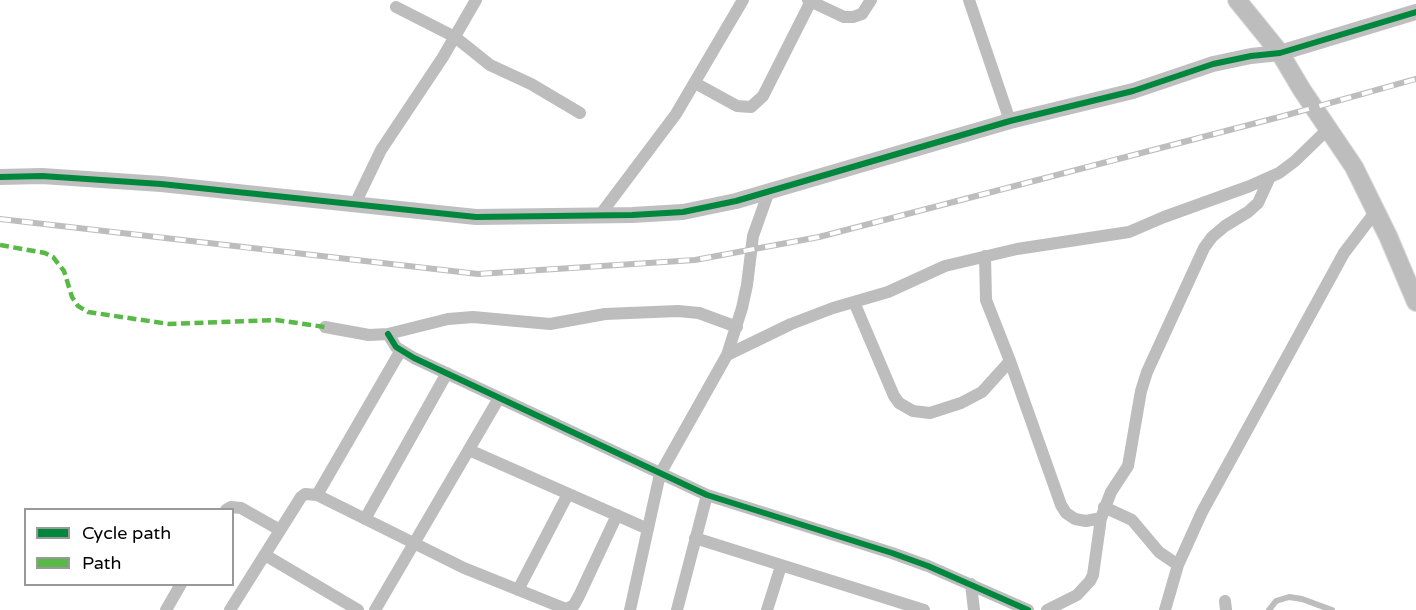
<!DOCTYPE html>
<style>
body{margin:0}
#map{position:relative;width:1416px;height:610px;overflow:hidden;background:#fff;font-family:"Varela Round",sans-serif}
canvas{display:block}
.legend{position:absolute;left:24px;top:508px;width:210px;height:78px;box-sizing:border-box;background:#fff;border:2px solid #999;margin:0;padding:8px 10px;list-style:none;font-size:18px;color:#000}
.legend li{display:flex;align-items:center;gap:12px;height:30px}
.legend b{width:30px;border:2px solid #999}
</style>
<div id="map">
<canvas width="1416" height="610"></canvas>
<ul class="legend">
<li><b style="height:8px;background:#00873e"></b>Cycle path</li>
<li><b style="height:8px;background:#58b947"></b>Path</li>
</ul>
</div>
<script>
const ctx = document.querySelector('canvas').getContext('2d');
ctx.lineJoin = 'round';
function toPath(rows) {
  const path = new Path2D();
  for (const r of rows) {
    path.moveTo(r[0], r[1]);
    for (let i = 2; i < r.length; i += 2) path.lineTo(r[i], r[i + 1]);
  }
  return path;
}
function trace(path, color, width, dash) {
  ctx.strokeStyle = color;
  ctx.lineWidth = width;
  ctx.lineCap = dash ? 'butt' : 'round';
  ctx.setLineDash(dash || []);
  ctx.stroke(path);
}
const primary = toPath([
 [1237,0,1280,53,1302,90,1354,167,1388,236,1416,302]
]);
trace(primary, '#dbdbdb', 20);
trace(toPath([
 [1269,610,1276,601,1289,597,1302,599,1332,610]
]), '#bdbdbd', 6);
trace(toPath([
 [808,0,844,17,853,17,862,14,871,0],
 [969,0,1010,121],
 [396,7,455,37,490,65,531,84,580,113],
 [695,83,737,106,751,107,763,96,811,1],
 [355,204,381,150,443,57,476,0],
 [600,215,676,114,743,0],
 [985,256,986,300,1010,361,1061,505,1066,513,1075,519,1086,521,1101,518],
 [854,302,894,396,899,403,913,411,930,413,961,403,982,392,1010,361],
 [325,327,369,335,388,334,448,319,473,317,550,324,605,314,678,311,699,313,737,327],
 [388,334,396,347,414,358,707,495,892,553,928,566,1028,610],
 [727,355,791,324,833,308,888,292,945,266,1017,249,1129,232,1164,217,1250,186,1279,173,1295,161,1328,129],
 [469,450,648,529],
 [317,495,401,350],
 [1104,507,1132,520,1159,552,1178,565],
 [226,510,231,507,241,508,280,530],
 [365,519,447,373],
 [695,538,924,610],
 [265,555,358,610],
 [971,584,974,610],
 [518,590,568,494],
 [1225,601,1226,610],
 [166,610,181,584],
 [230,610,301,497,305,494,317,495,464,568,566,609,574,605,579,596,617,515],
 [375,610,499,398],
 [630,610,660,474,727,355,742,308,747,285,753,236,769,191],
 [677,610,707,495],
 [767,610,781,566],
 [1047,610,1077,595,1090,581,1093,575,1101,518,1111,492,1128,466,1141,391,1147,372,1204,248,1212,237,1225,226,1248,212,1258,203,1270,177],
 [1165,610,1178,565,1202,512,1344,253,1376,211]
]), '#bdbdbd', 12);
trace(toPath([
 [0,177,42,176,161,184,476,217,632,215,683,212,736,201,1010,121,1133,91,1213,64,1251,56,1280,53,1416,12]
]), '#bfbfbf', 16);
trace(primary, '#bdbdbd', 18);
const rail = toPath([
 [0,219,478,274,695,260,819,237,1287,115,1416,79]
]);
trace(rail, '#bdbdbd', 6);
trace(rail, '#fff', 4, [11]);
trace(toPath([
 [0,245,45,253,53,257,64,271,72,297,78,306,88,312,169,324,276,320,325,327]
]), '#58b947', 4.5, [9, 4.5]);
trace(toPath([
 [0,177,42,176,161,184,476,217,632,215,683,212,736,201,1010,121,1133,91,1213,64,1251,56,1280,53,1416,12],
 [388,334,396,347,414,358,707,495,892,553,928,566,1028,610]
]), '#00873e', 6);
</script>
